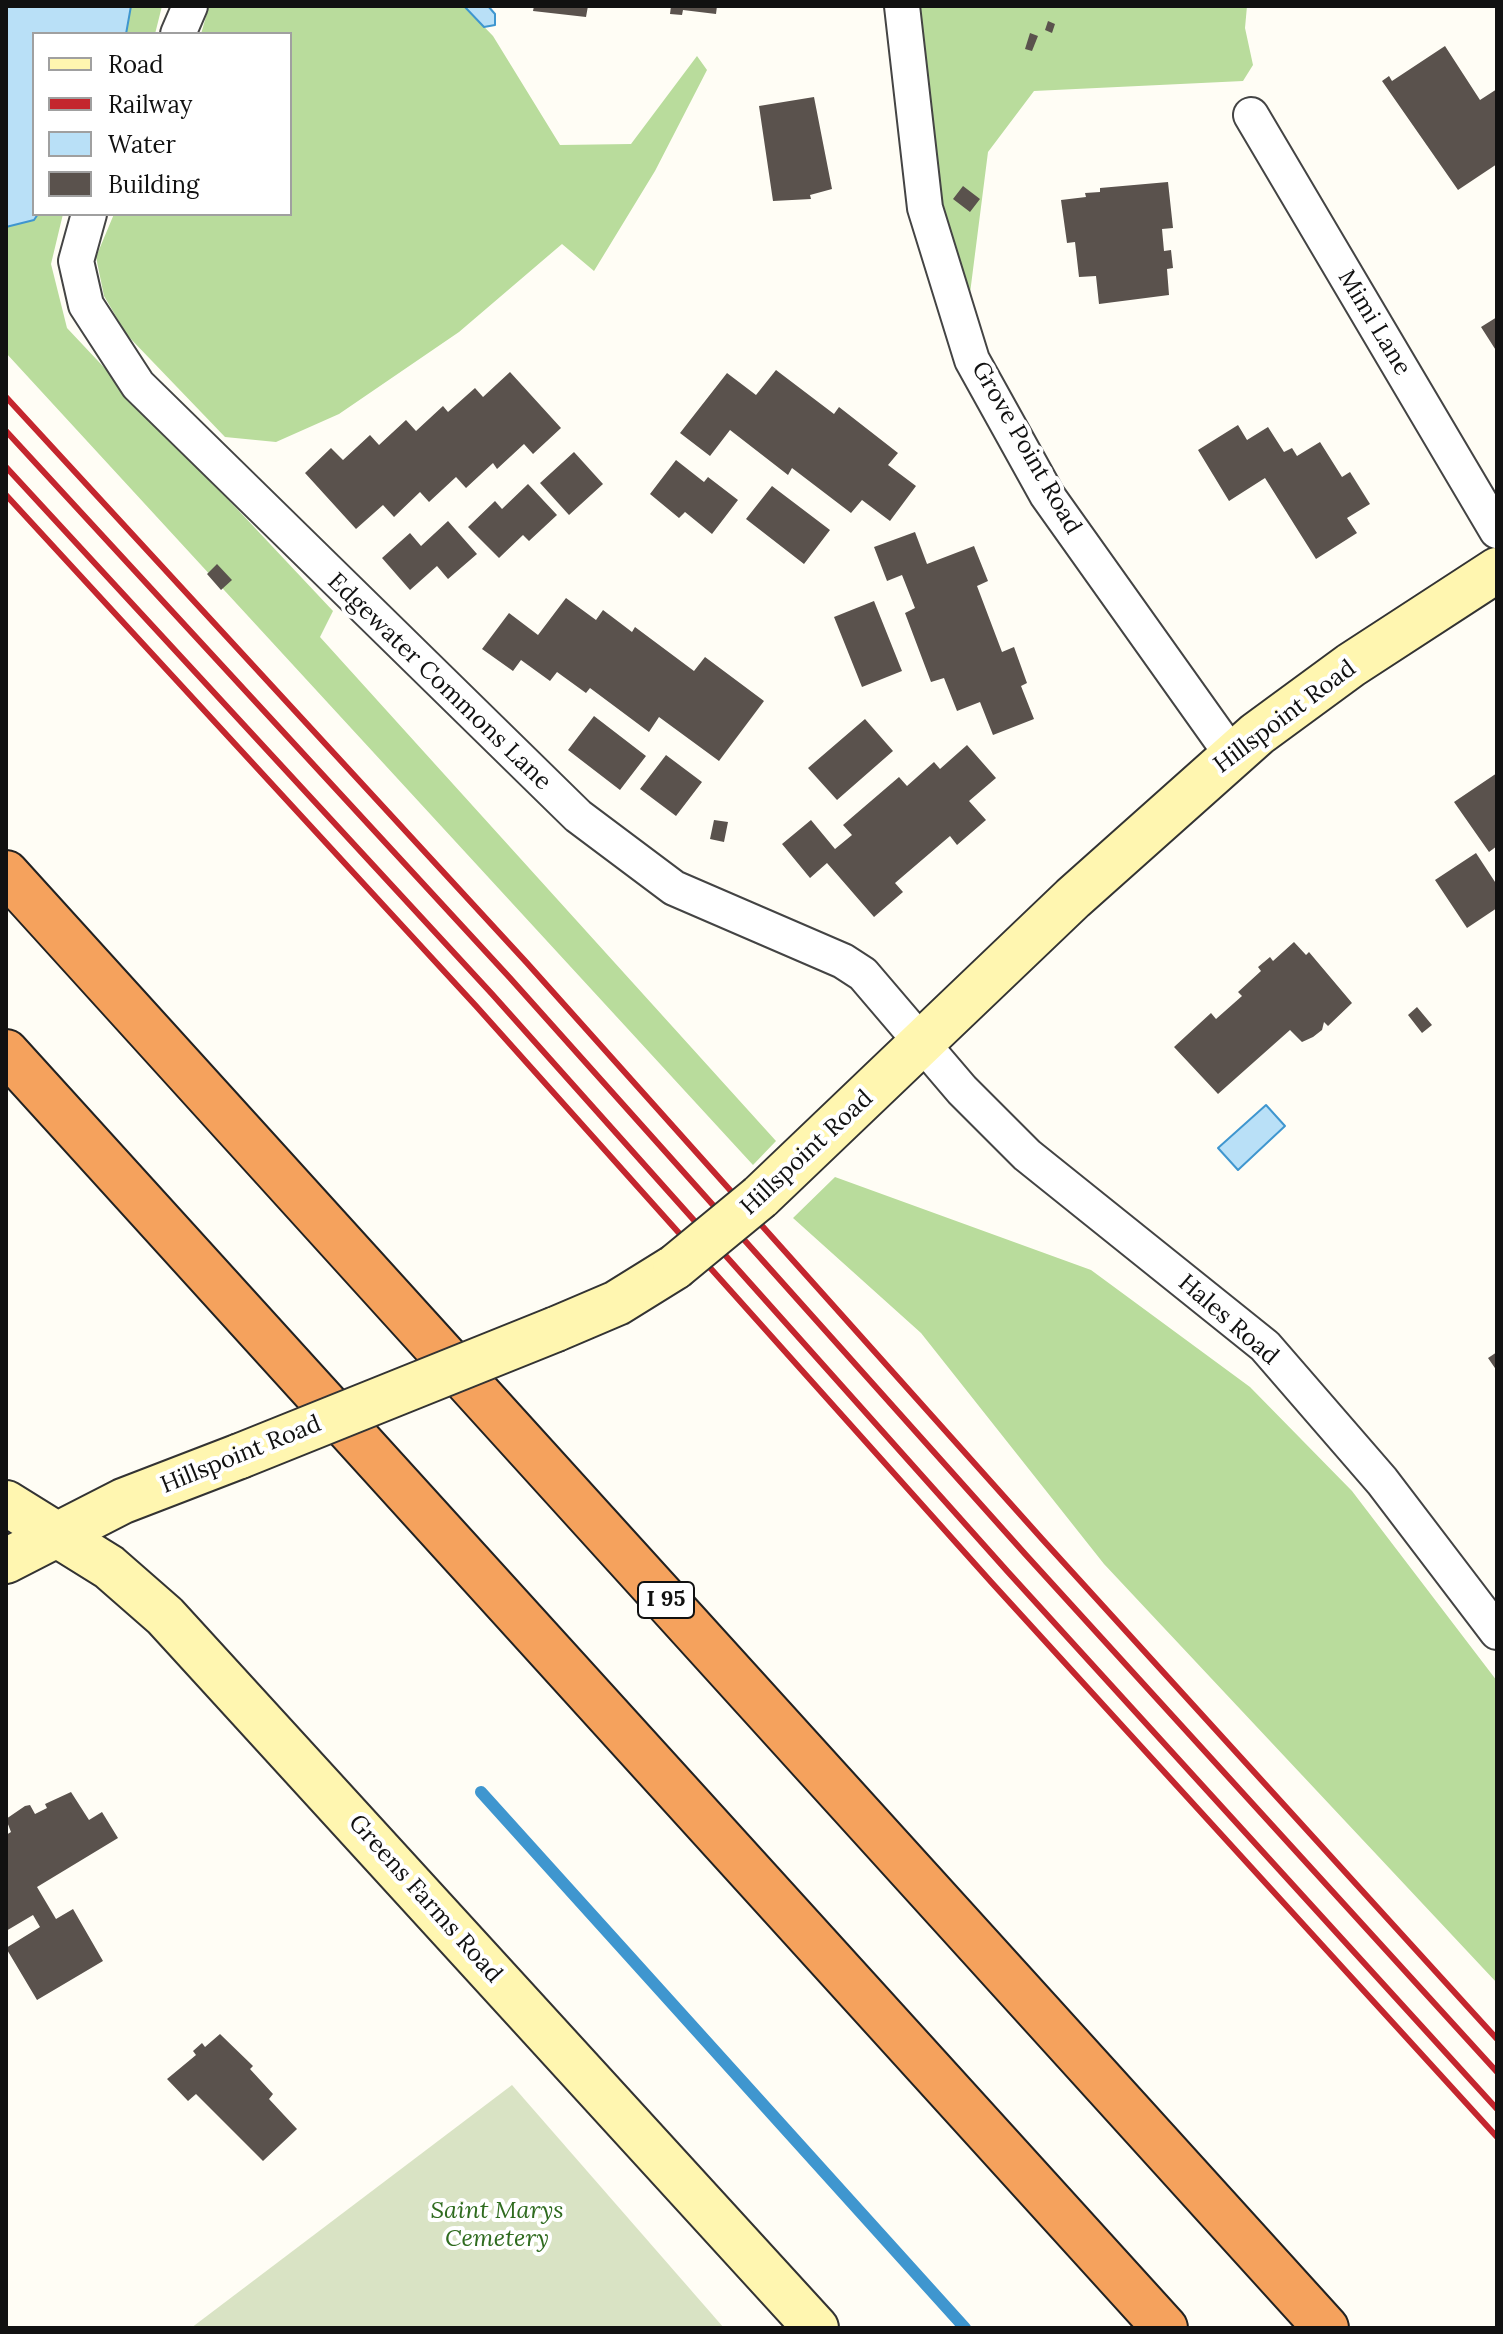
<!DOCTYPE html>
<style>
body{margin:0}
#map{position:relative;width:1503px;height:2334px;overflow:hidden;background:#fffdf5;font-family:Lora,serif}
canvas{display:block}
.frame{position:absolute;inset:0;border:8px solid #111;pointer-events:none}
.legend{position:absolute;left:32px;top:32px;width:260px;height:184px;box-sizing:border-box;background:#fff;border:2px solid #a0a0a0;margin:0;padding:10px 14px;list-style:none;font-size:24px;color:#111}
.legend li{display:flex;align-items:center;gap:16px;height:40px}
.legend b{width:40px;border:2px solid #a0a0a0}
</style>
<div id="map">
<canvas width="1503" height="2334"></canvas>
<div class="frame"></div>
<ul class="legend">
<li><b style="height:10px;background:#fff6b0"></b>Road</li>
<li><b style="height:10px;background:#c4262e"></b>Railway</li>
<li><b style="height:22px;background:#b9e0f7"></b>Water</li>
<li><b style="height:22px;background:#5a524d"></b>Building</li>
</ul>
</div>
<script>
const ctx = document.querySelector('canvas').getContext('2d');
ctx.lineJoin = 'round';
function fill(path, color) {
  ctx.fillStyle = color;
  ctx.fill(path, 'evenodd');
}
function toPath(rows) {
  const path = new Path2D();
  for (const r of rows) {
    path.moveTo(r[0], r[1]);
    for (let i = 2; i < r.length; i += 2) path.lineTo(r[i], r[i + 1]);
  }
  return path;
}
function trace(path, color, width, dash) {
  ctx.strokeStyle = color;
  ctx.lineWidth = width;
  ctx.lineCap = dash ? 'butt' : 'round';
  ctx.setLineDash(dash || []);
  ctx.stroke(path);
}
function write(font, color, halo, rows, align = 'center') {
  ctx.font = font + ' Lora,serif';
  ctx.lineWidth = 8;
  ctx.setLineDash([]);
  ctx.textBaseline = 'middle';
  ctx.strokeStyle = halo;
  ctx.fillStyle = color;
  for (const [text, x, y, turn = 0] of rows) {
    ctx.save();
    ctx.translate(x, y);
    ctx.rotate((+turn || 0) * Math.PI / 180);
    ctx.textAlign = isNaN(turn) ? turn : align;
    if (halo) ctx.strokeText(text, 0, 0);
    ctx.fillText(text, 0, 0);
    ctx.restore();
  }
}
fill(toPath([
 [6,6,162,6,155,34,34,34,34,214,63,214,51,264,67,328,333,611,320,637,776,1141,753,1165,6,353],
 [209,6,464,6,493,36,560,145,631,144,697,56,707,70,655,171,594,271,562,244,459,332,339,414,276,442,225,437,127,335,104,296,96,257,114,214,290,214,290,34,201,34],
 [916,6,1247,6,1245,28,1253,65,1243,81,1034,91,988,152,969,301,938,186],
 [835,1177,1091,1270,1250,1387,1352,1491,1497,1681,1497,1983,1104,1564,921,1333,793,1218]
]), '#b9dc9c');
fill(toPath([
 [512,2085,724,2328,191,2328]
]), '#d9e3c4');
const water = toPath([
 [6,6,131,6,126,34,34,34,34,214,38,214,34,220,6,227,6,6],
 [464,6,488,6,495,14,495,25,484,27,464,6],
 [1266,1105,1285,1126,1238,1170,1218,1148,1266,1105]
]);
fill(water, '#b9e0f7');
trace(water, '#3f96cf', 2);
trace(toPath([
 [481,1792,965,2328]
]), '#3f96cf', 12);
fill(toPath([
 [534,6,588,6,586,17,533,11],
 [671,6,717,6,716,14,683,10,682,15,670,14],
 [1048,21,1055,24,1052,33,1045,30],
 [1030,33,1038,36,1032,51,1025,49],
 [1445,46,1480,100,1497,89,1497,164,1458,190,1382,81,1389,76,1392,81],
 [814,97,832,189,810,195,811,199,773,201,759,106],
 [1168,182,1173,228,1162,229,1164,251,1171,250,1173,268,1167,269,1169,295,1099,304,1096,276,1079,277,1075,242,1067,243,1061,200,1086,197,1085,193,1100,192,1100,188],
 [963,186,980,199,970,212,953,199],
 [1497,317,1497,352,1481,327],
 [776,370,834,414,839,407,898,453,888,465,916,486,890,521,862,500,851,513,792,468,788,475,730,430,710,456,680,433,727,373,756,395],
 [510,372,561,428,533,454,524,444,497,469,493,463,466,488,456,477,429,502,420,492,394,517,383,505,356,529,305,473,331,448,343,460,370,435,379,445,406,420,416,431,443,406,448,412,475,388,483,397],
 [1238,425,1247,440,1268,427,1284,452,1292,448,1297,456,1320,442,1342,477,1350,472,1370,504,1347,518,1357,533,1316,559,1265,478,1229,501,1198,450],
 [574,452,603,484,569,515,540,483],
 [676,460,704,482,708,477,738,500,712,534,685,512,679,518,650,494],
 [528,484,557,515,529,541,523,535,499,558,468,527,495,501,502,509],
 [772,486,830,530,804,564,746,519],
 [448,521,477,554,448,579,437,566,410,590,382,558,410,533,421,546],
 [915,532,927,564,974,546,988,581,977,586,1002,652,1014,647,1027,683,1021,686,1034,719,993,735,980,702,957,711,944,678,931,682,905,613,915,608,902,575,887,581,874,547],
 [217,564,232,580,221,590,207,574],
 [566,598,596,620,603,610,632,632,635,627,694,671,705,657,764,701,719,761,659,717,649,732,590,688,586,693,557,672,550,681,521,660,513,671,482,649,509,613,538,635],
 [874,601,902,671,862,687,834,617],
 [594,716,646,756,620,790,568,750],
 [865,719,893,751,837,800,808,768],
 [967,745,996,778,969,801,986,820,957,845,950,836,895,883,903,892,874,917,827,863,810,878,782,844,811,820,835,849,852,835,843,825,899,777,907,786,934,762,940,769],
 [666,755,702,782,676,816,640,789],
 [1497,773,1497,846,1489,852,1454,802],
 [714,820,728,822,724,842,710,839],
 [1476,853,1497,885,1497,908,1467,928,1435,880],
 [1294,942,1306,955,1309,952,1352,1003,1328,1026,1324,1022,1322,1030,1313,1037,1302,1042,1290,1030,1218,1094,1174,1047,1211,1013,1216,1019,1242,996,1238,992,1261,971,1258,967,1270,957,1273,961],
 [1417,1007,1432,1025,1422,1033,1408,1015],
 [1497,1352,1497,1371,1488,1358],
 [71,1792,89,1820,102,1812,118,1838,37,1887,56,1919,73,1909,103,1961,37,2000,6,1948,40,1927,33,1915,6,1931,6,1835,11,1832,6,1819,25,1806,30,1805,35,1814,47,1808,45,1804],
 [220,2034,253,2066,250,2069,273,2094,269,2099,297,2129,263,2161,196,2094,188,2101,167,2079,196,2055,193,2051,202,2043,205,2047]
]), '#5a524d');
const street = toPath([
 [902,6,925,208,972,360,1047,495,1232,755],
 [178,34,190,6],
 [1251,115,1497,531],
 [89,214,76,261,86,305,138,385,578,816,674,888,843,961,863,974,962,1090,1027,1155,1265,1346,1382,1481,1497,1632]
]);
const secondary = toPath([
 [760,1197,1073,898,1257,734,1351,665,1497,570],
 [556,1329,617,1303,675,1267],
 [6,1503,109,1567,165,1616,816,2328],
 [6,1561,123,1501,240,1456]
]);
const highway = toPath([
 [6,873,1326,2328],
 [6,1052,1165,2328]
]);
trace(street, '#444', 38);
trace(secondary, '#333', 48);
trace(highway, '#222', 48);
trace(street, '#fff', 34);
trace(secondary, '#fff6b0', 44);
trace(highway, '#f5a25d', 44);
trace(toPath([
 [6,397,527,963,1043,1540,1497,2039],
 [6,431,510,978,1026,1555,1497,2072],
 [6,467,492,994,1008,1572,1497,2109],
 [6,495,476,1006,992,1583,1497,2137]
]), '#c4262e', 6);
const secondaryBridge = toPath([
 [675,1267,760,1197],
 [240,1456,556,1329]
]);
trace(secondaryBridge, '#333', 48, []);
trace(secondaryBridge, '#fff6b0', 44);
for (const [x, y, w] of [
 [666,1600,56]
]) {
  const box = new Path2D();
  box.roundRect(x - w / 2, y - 18, w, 36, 6);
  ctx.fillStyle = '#fff';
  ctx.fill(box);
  trace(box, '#111', 2);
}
write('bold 22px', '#111', null, [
 ["I 95",666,1600]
]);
write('24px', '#111', '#fff', [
 ["Mimi Lane",1374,323,59],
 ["Grove Point Road",1026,448,60],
 ["Edgewater Commons Lane",439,682,44],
 ["Hillspoint Road",1285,717,-37],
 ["Hillspoint Road",807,1153,-43],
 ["Hales Road",1228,1320,41],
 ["Hillspoint Road",241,1455,-22],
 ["Greens Farms Road",425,1899,48]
]);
write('italic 24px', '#2f6b1f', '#fff', [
 ["Saint Marys",497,2211],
 ["Cemetery",497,2239]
]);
</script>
